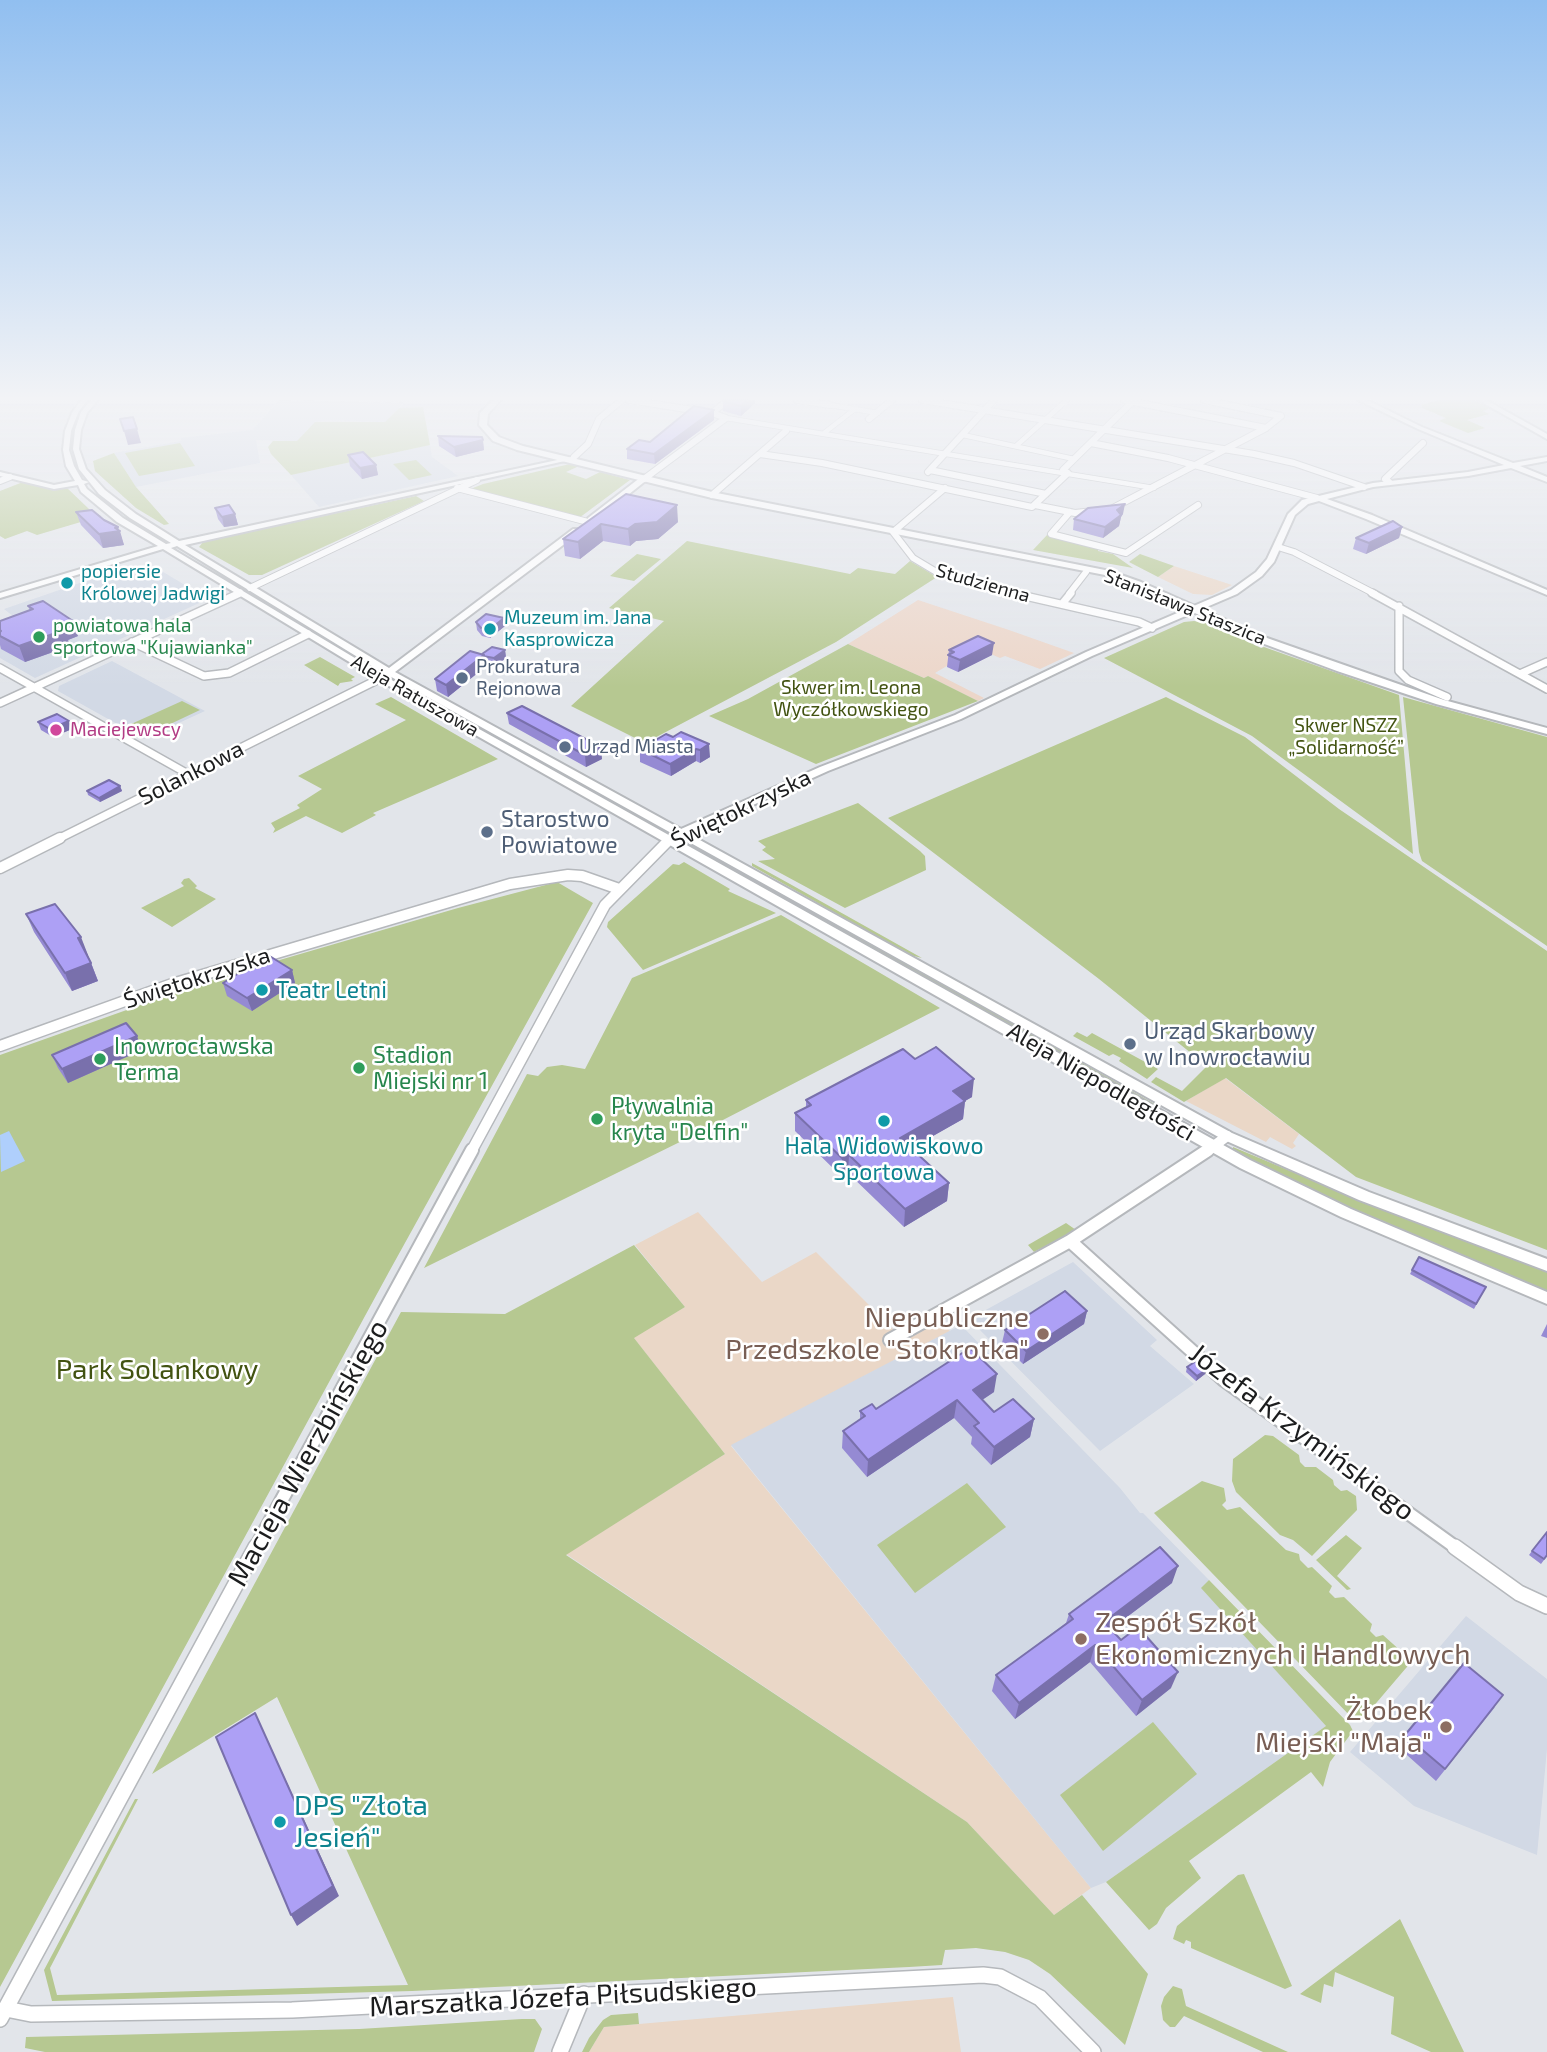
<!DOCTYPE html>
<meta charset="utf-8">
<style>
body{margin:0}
canvas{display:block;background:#e2e5ea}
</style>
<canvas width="1547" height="2052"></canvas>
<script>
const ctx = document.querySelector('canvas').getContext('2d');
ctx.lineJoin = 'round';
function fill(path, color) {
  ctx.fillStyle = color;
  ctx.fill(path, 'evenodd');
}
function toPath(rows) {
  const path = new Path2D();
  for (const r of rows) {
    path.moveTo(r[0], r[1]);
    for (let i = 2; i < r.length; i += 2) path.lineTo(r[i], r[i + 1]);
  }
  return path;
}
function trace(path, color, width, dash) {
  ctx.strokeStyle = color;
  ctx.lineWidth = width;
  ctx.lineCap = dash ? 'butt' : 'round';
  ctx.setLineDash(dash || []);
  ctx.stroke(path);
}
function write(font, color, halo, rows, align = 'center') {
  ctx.font = font + ' "Exo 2",sans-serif';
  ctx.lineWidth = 5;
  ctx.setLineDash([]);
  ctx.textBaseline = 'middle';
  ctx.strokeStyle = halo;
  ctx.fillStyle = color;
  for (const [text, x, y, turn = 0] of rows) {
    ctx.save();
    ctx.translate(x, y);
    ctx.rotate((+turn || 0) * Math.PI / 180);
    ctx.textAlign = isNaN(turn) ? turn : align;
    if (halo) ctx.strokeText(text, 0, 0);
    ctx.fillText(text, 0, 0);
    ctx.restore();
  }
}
fill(toPath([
 [1174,566,1232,585,1212,595,1193,594,1158,577],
 [1225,1078,1299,1134,1293,1143,1296,1146,1292,1149,1270,1137,1266,1142,1186,1101],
 [698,1212,762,1282,816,1252,894,1330,929,1310,950,1331,731,1446,1091,1888,1054,1915,967,1822,566,1554,725,1454,633,1337,685,1307,635,1245],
 [953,1997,961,2052,589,2052,604,2027]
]), '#ead7c7');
fill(toPath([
 [918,600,1009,630,1074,653,1040,669,1005,656,1000,658,977,648,935,673,984,698,978,701,928,676,924,678,848,644]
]), '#ecd6c9');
fill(toPath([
 [279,400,404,403,385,422,328,420,315,422,297,441,256,440,260,463,136,487,114,453,181,441,181,438,253,430],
 [430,445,432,457,458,476,319,507,291,475],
 [155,567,208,599,35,678,0,658,0,620,13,616,4,609,109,573,121,579],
 [112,661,205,711,144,739,58,691,59,686],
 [1073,1262,1157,1340,1150,1346,1194,1384,1100,1451,973,1323,973,1317],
 [961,1325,1120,1488,1140,1513,1143,1513,1209,1580,1202,1588,1326,1726,1106,1882,1091,1888,731,1445],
 [1466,1616,1547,1679,1547,1749,1537,1855,1414,1806,1350,1752]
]), '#d2d9e5');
fill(toPath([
 [1440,400,1473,400,1490,408,1483,411,1489,414,1467,420,1485,428,1468,433,1439,421,1446,418,1420,407,1423,406,1420,405],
 [423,407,430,445,291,475,271,454,268,447,273,441,297,441,315,422,385,422,399,408],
 [180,443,195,466,139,476,125,453],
 [114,453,136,487,169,524,164,525,136,508,95,471,93,461],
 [416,460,432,475,409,480,393,464],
 [570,464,579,466,566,472,586,479,600,472,630,480,579,518,468,490,483,484],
 [23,482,46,488,66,487,89,509,101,516,37,535,27,531,5,539,0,536,0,491],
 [416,496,424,501,262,575,249,575,199,547,203,542],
 [1047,535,1098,548,1098,551,1113,554,1133,568,1033,550],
 [687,541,850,574,858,568,895,574,910,561,937,577,836,642,645,743,571,706,664,621,609,608],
 [637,554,661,559,634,581,610,576],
 [1140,554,1174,566,1158,577,1129,562],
 [1194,621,1211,624,1261,648,1264,647,1399,695,1413,854,1252,736,1104,658,1184,622],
 [848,644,924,678,928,676,978,701,816,764,709,716,748,699],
 [320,657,355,677,351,679,353,681,340,683,338,686,304,665],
 [391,697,498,759,373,813,376,815,342,833,306,816,273,833,275,829,271,823,300,808,297,805,322,789,298,776,406,720,375,704],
 [1166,697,1245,737,1339,809,1547,951,1547,1250,1356,1177,1226,1078,1184,1102,1151,1082,1156,1077,1182,1091,1207,1066,1099,979,888,818],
 [1403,697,1547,737,1547,946,1422,861,1419,852],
 [182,701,200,710,147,735,129,725],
 [858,803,920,851,925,856,926,870,845,908,758,861,775,859,762,850,766,847,758,841],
 [702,852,821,915,1158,1106,1155,1108,819,917,700,854],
 [684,862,730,889,728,891,776,913,643,970,607,927,608,922,673,864,679,865],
 [752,863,790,884,922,958,910,955,752,866],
 [189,878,197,886,195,888,216,899,172,927,141,908,184,886,181,883,184,879],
 [557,882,593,903,390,1270,0,1987,0,1055,211,980,458,908],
 [781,915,940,1008,690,1137,424,1268,527,1074,538,1076,547,1067,562,1065,585,1069,632,978],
 [1077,1032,1087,1037,1092,1033,1158,1069,1147,1079,1119,1061,1121,1058,1113,1054,1109,1056,1073,1036],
 [1233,1147,1324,1185,1547,1271,1547,1292,1318,1194,1233,1151],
 [1066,1223,1076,1230,1034,1252,1028,1245],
 [634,1245,685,1307,634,1338,725,1454,566,1555,967,1822,1054,1915,1082,1895,1148,1974,1125,2045,1050,1974,1029,1960,1005,1952,976,1948,945,1950,942,1965,909,1967,412,1991,52,2001,44,1970,135,1799,138,1799,50,1968,57,1995,408,1985,277,1697,152,1774,401,1312,505,1314],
 [1265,1435,1273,1436,1299,1455,1300,1462,1305,1467,1316,1467,1333,1480,1334,1485,1341,1491,1347,1490,1356,1496,1357,1510,1312,1556,1293,1540,1280,1535,1236,1492,1232,1481,1233,1459],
 [1202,1481,1224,1488,1226,1501,1222,1505,1227,1510,1240,1507,1286,1550,1299,1554,1300,1560,1308,1568,1312,1567,1332,1586,1329,1592,1335,1598,1344,1597,1372,1624,1370,1631,1376,1637,1383,1635,1412,1661,1360,1722,1354,1720,1154,1513],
 [967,1483,1006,1527,915,1593,877,1545],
 [1346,1535,1362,1548,1337,1576,1351,1589,1347,1590,1316,1560],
 [1209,1580,1350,1725,1353,1731,1330,1762,1323,1787,1311,1772,1189,1861,1201,1878,1166,1908,1157,1924,1149,1930,1106,1882,1326,1726,1201,1588],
 [1153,1722,1197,1774,1103,1851,1060,1795],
 [1244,1874,1292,1986,1285,1989,1191,1948,1191,1942,1186,1940,1184,1944,1173,1939,1177,1926,1238,1875],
 [1400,1919,1464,2052,1431,2052,1391,2034,1394,1997,1335,1972,1333,1987,1324,1984,1321,2003,1300,1994],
 [1173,1986,1182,1989,1186,2006,1288,2052,1263,2052,1184,2016,1175,2027,1170,2027,1163,2020,1161,2006,1164,1997],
 [638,2013,639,2024,604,2027,589,2052,582,2052,589,2038,603,2020,611,2015],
 [522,2019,535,2019,542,2029,534,2052,45,2052,25,2048,26,2037,359,2029]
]), '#b6c891');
fill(toPath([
 [9,1131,25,1161,1,1172,0,1135]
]), '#afcffc');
const pedestrian = toPath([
 [830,405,878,413],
 [726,418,1154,488],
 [824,433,855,409],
 [963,435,1074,459],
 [1016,446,1067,400]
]);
const minorFar4 = toPath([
 [629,400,712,413,726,418,644,479],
 [797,400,830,405],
 [922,400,1254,454,1294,463,1364,487],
 [1124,400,1266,428],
 [1204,400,1281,416],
 [712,413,728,400],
 [869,419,892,400],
 [1091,443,1168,458,1317,498],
 [760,454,822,463,1032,507,1068,473,1063,470,1133,401],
 [574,457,588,444,599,419,622,400],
 [930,470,1046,494],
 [928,472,994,400],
 [0,481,10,477],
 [1389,482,1385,479,1423,443],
 [457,488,588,522],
 [945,488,893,532,913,558,938,573,1019,594],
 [712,495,786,431],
 [1035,505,1075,513,1093,511],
 [1111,509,1266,428,1281,416],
 [1070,512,1051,534,1126,553,1198,505],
 [1278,547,1294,552,1375,594],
 [250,588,477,480],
 [237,594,240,593],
 [1069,594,1086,572]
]);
const minorFar3 = toPath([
 [1012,593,1139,622,1152,628],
 [1372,593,1547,689],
 [1062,604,1071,593],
 [1399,606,1399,671,1408,680,1447,697],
 [132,642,204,676,229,673,308,634],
 [0,668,188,774],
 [1522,673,1547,662],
 [0,703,240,593],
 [56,840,381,678]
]);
const minorFar2 = toPath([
 [0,868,60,838],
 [0,1046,172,984,510,884,568,875,582,876,619,889],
 [471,1152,605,905,668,841],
 [1206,1152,1227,1136]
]);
const minorFar1 = toPath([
 [1070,1241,1224,1380,1458,1549],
 [890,1340,1070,1241,1208,1150],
 [255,1549,472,1150]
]);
const minor = toPath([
 [1455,1547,1519,1593,1547,1606],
 [6,2009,31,2014,292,2010,983,1975,1000,1977,1040,1998,1093,2052],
 [0,2019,256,1547],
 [560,2052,584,1994]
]);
const tertiary = toPath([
 [81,400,87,400,78,413,71,431,69,450,74,466,82,480,89,482,84,484,87,489,123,518,166,544,171,543,130,518,99,494,79,469,73,449,75,430,81,412,91,400,98,400,87,413,81,430,79,449,86,469,105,490,136,514,179,541,576,456,578,457,574,459,185,545,389,668,573,529,579,529,579,533,395,672,681,829,820,767,955,715,1086,652,1231,590,1256,572,1267,559,1288,514,1302,500,1373,483,1468,472,1504,465,1418,429,1358,400,1367,400,1422,427,1513,463,1547,457,1547,461,1520,466,1547,477,1547,482,1511,468,1468,476,1373,487,1327,499,1372,515,1547,590,1547,595,1366,519,1319,501,1308,504,1295,515,1274,562,1262,576,1237,594,1092,656,961,719,828,771,689,834,1232,1133,1369,1192,1547,1259,1547,1271,1359,1200,1222,1139,680,837,673,837,673,834,377,669,177,546,171,548,395,682,1250,1160,1351,1209,1547,1292,1547,1304,1341,1217,1240,1168,389,686,163,549,0,598,0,593,158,546,117,522,81,492,78,485,54,489,0,476,0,472,54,485,75,481,66,466,63,450,65,431,72,413,81,400],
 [1478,400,1486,400,1547,434,1547,439,1478,400],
 [641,477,648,479,594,522,588,522,588,518,641,477]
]);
const secondary = toPath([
 [493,400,501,400,488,414,487,425,499,437,523,446,712,492,1110,571,1141,582,1267,638,1444,700,1547,728,1547,734,1436,704,1337,671,1259,642,1135,586,1105,575,712,498,517,450,493,441,479,425,480,413,493,400]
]);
trace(pedestrian, '#b5b8bc', 6);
trace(minorFar4, '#b5b8bc', 8);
trace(minorFar3, '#b5b8bc', 10);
trace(minorFar2, '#b5b8bc', 13);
trace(minorFar1, '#b5b8bc', 16);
trace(minor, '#b5b8bc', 18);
trace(tertiary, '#b5b8bc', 4);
trace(secondary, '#b5b8bc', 4);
trace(pedestrian, '#fff', 4.5);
trace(minorFar4, '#fff', 6);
trace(minorFar3, '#fff', 7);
trace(minorFar2, '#fff', 10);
trace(minorFar1, '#fff', 12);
trace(minor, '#fff', 15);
fill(tertiary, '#fff');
fill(secondary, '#fff');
fill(toPath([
 [723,401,755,403,741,416,723,411],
 [714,420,655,464,627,459,627,449],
 [438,436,482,437,484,450,456,457,439,446],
 [348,455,376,465,378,475,362,479,350,466],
 [626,494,678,522,658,539,636,541,630,546,603,541,580,559,565,556,563,539],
 [215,508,235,514,238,525,224,527,218,519],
 [76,512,104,520,118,527,124,545,103,548,81,525],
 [1123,514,1121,517,1119,526,1103,538,1073,530,1074,519],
 [1402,527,1399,538,1366,554,1353,549,1356,538],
 [28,606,78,636,68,640,70,646,25,662,1,649,0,645,0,621,30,611],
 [504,618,505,626,490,638,482,636,477,630,476,622],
 [505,650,506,658,495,666,485,664,485,667,448,697,437,691,435,679,482,654],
 [949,650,992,655,958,672,947,667],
 [507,713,602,759,586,767,509,724],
 [38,722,72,729,53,737,41,730],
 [681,732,710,757,700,763,696,761,671,776,640,762,640,749,673,737],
 [120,786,122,791,100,802,88,795,87,791],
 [26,914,88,955,98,981,72,991,34,932],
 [292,970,295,983,252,1011,227,996,223,983],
 [142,1050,68,1083,58,1068,52,1055],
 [915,1059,972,1097,965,1101,963,1119,911,1148,949,1183,947,1201,904,1227,848,1173,841,1176,795,1131,795,1113,806,1107,806,1100],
 [1412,1270,1486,1287,1474,1309,1410,1274],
 [1087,1311,1084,1324,1023,1364,1002,1343,1005,1330],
 [1547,1324,1547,1338,1541,1336],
 [1187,1367,1205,1374,1196,1381,1186,1372],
 [994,1392,982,1400,994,1412,1034,1419,1030,1437,991,1465,971,1444,972,1437,954,1418,867,1477,842,1448,843,1431,860,1419,860,1411],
 [1532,1551,1547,1556,1541,1564,1529,1555],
 [1172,1583,1111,1629,1121,1640,1171,1688,1136,1716,1090,1662,1015,1719,992,1691,996,1675,1066,1623,1069,1614],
 [1495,1707,1436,1781,1398,1747,1405,1735]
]), '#958ad3');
fill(toPath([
 [747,400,755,400,755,403,741,416,741,406],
 [714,410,714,420,655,464,654,454],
 [137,429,141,443,128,445,124,431],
 [483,440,484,450,456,457,454,447],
 [376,465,378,475,362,479,360,468],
 [1125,504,1123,514,1121,517,1119,526,1103,538,1105,527,1117,510],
 [677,505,678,522,658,539,636,541,630,546,628,529,635,524],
 [235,514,238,525,224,527,222,517],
 [601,524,603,541,580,559,578,542],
 [118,527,119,532,120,531,124,545,103,548,99,534],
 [1402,527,1399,538,1366,554,1369,543],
 [504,618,505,626,490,638,489,630],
 [73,621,78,636,68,640,70,646,25,662,19,646,58,626],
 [994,643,992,655,958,672,960,660],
 [505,650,506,658,495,666,494,658],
 [484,655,485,667,448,697,446,685],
 [69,721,72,729,53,737,50,729],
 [709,744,710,757,700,763,700,750],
 [601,747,602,759,586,767,585,755],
 [696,749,696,761,671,776,670,764],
 [120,786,122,791,100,802,99,798],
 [81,937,88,955,85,956,78,938],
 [91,963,98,981,72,991,65,973],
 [292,970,295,983,252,1011,247,998],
 [137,1036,142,1050,68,1083,62,1069],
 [974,1079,972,1097,951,1109,953,1091],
 [965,1101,963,1119,898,1156,900,1138],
 [849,1155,848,1173,841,1176,842,1158],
 [949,1183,947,1201,904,1227,905,1209],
 [1087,1311,1084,1324,1023,1364,1026,1351],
 [1206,1370,1205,1374,1196,1381,1197,1376],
 [997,1374,994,1392,970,1408,973,1390],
 [957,1400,954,1418,867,1477,868,1460],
 [1034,1419,1030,1437,991,1465,994,1447],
 [1178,1566,1172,1583,1099,1638,1104,1622],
 [1095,1645,1090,1662,1015,1719,1019,1703],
 [1178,1672,1171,1688,1136,1716,1142,1700],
 [255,1713,339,1896,297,1926,291,1915]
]), '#7970ac');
const building = toPath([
 [724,400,747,400,741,406,723,401,724,400],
 [694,406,714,410,654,454,627,449,639,440,650,442,694,406],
 [133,417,137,429,124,431,120,419,133,417],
 [438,436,482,437,483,440,454,447,438,436],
 [363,452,376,465,360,468,348,455,363,452],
 [626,494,677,505,657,522,635,524,628,529,601,524,578,542,563,539,626,494],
 [1125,504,1117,510,1121,515,1105,527,1074,519,1088,508,1125,504],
 [229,505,235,514,222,517,215,508,229,505],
 [92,510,104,520,118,527,115,528,120,531,99,534,76,512,92,510],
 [1393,521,1402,527,1369,543,1356,538,1393,521],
 [43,601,73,621,58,626,64,630,19,646,0,636,0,632,1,631,0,630,0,621,33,609,28,606,43,601],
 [486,614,504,618,489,630,481,628,476,622,486,614],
 [978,636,994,643,960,660,948,655,954,652,949,650,978,636],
 [492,647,505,650,494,658,483,656,484,655,482,654,492,647],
 [470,651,484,655,446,685,435,679,470,651],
 [522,706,601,747,585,755,507,713,522,706],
 [57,714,69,721,50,729,38,722,57,714],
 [681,732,709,744,700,750,696,749,670,764,640,749,666,734,673,737,681,732],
 [109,780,120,786,99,798,87,791,109,780],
 [55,904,81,937,78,938,91,963,65,973,26,914,55,904],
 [268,955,292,970,247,998,223,983,268,955],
 [126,1023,137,1036,62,1069,52,1055,126,1023],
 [936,1047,974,1079,953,1091,965,1101,900,1138,949,1183,905,1209,849,1155,842,1158,795,1113,811,1105,806,1100,903,1049,915,1059,936,1047],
 [1419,1257,1486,1287,1476,1304,1412,1270,1419,1257],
 [1065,1291,1087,1311,1026,1351,1005,1330,1065,1291],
 [970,1348,997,1374,973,1390,994,1412,1013,1399,1034,1419,994,1447,974,1426,979,1423,957,1400,868,1460,843,1431,865,1416,860,1411,872,1404,876,1409,970,1348],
 [1196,1361,1206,1370,1197,1376,1187,1367,1196,1361],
 [1547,1532,1547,1555,1544,1559,1532,1551,1547,1532],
 [1160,1547,1178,1566,1104,1622,1121,1640,1138,1627,1178,1672,1142,1700,1095,1645,1019,1703,996,1675,1073,1619,1069,1614,1160,1547],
 [1464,1663,1503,1695,1445,1769,1405,1735,1464,1663],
 [255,1713,333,1886,291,1915,216,1737,255,1713]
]);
fill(building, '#ada0f5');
trace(building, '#7970ac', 2);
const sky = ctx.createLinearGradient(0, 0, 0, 687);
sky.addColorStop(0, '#91bff0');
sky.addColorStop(0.58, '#f2f3f6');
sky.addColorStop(1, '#f2f3f600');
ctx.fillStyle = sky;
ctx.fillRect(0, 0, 1547, 687);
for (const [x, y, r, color] of [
 [67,583,7,"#0f9aa8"],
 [490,629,7,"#0f9aa8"],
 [39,637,7,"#2e9e5b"],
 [462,678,7,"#5c6f8a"],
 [56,730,7,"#d1479c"],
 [565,747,7,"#5c6f8a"],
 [487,832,7,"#5c6f8a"],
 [262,990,7,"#0f9aa8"],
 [1130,1044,7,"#5c6f8a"],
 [100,1059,7,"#2e9e5b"],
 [359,1068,7,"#2e9e5b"],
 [597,1119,7,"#2e9e5b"],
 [884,1121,7,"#0f9aa8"],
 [1043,1334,7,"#8d6e63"],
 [1081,1639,7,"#8d6e63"],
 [1446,1727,7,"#8d6e63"],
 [280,1822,7,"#0f9aa8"]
]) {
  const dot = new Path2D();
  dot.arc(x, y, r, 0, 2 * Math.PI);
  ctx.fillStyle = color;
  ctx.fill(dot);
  trace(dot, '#fff', 2.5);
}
write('19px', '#0d838f', '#fff', [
 ["popiersie",81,572],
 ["Królowej Jadwigi",81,594],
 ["Muzeum im. Jana",504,618],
 ["Kasprowicza",504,640]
], 'left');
write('19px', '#1c1d1e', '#fff', [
 ["Studzienna",983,583,16],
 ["Stanisława Staszica",1185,607,22],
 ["Aleja Ratuszowa",415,696,30]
]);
write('19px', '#27864d', '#fff', [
 ["powiatowa hala",53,626],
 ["sportowa \"Kujawianka\"",53,648]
], 'left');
write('19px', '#4e5e75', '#fff', [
 ["Prokuratura",476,667],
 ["Rejonowa",476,689],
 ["Urząd Miasta",579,747]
], 'left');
write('19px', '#425311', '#fff', [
 ["Skwer im. Leona",851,688],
 ["Wyczółkowskiego",851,710],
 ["Skwer NSZZ",1346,726],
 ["„Solidarność”",1346,748]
]);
write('19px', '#b23c85', '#fff', [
 ["Maciejewscy",70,730]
], 'left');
write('23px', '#1c1d1e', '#fff', [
 ["Solankowa",191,773,-27],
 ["Świętokrzyska",741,809,-26],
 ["Świętokrzyska",197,978,-18],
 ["Aleja Niepodległości",1101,1082,30]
]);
write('23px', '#4e5e75', '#fff', [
 ["Starostwo",501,819],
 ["Powiatowe",501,845],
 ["Urząd Skarbowy",1144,1031],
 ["w Inowrocławiu",1144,1057]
], 'left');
write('23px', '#0d838f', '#fff', [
 ["Teatr Letni",276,990],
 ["Hala Widowiskowo",884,1146,"center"],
 ["Sportowa",884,1172,"center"]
], 'left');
write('23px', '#27864d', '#fff', [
 ["Inowrocławska",114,1046],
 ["Terma",114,1072],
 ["Stadion",373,1055],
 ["Miejski nr 1",373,1081],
 ["Pływalnia",611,1106],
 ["kryta \"Delfin\"",611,1132]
], 'left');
write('28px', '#785e54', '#fff', [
 ["Niepubliczne",1029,1318],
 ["Przedszkole \"Stokrotka\"",1029,1350],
 ["Zespół Szkół",1095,1623,"left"],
 ["Ekonomicznych i Handlowych",1095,1655,"left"],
 ["Żłobek",1432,1711],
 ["Miejski \"Maja\"",1432,1743]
], 'right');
write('28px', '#425311', '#fff', [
 ["Park Solankowy",157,1370]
]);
write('28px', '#1c1d1e', '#fff', [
 ["Józefa Krzymińskiego",1302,1432,37],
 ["Macieja Wierzbińskiego",308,1453,-61],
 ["Marszałka Józefa Piłsudskiego",563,1997,-3]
]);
write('28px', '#0d838f', '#fff', [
 ["DPS \"Złota",294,1806],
 ["Jesień\"",294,1838]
], 'left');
</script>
